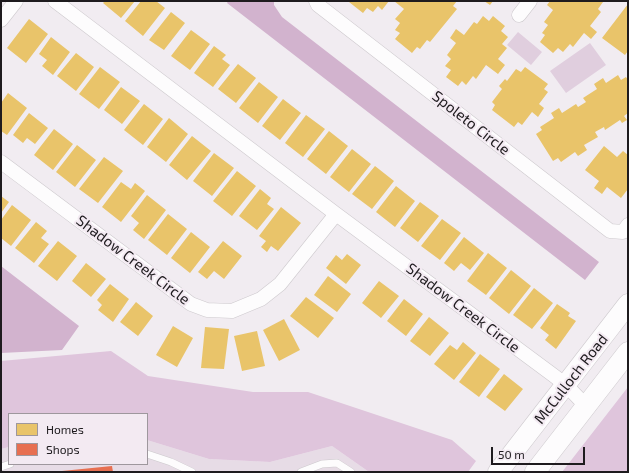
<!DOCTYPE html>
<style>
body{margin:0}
#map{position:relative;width:629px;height:473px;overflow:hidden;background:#f1ecf1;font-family:"Exo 2",sans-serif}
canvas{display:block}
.frame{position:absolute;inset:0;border:2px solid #1e1b1e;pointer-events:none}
.legend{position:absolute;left:8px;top:413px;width:140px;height:52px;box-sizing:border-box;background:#f3eaf2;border:1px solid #9e979d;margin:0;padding:5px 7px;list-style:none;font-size:12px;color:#1e1b1e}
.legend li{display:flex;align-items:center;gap:8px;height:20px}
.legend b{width:20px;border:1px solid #9e979d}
.scale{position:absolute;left:491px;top:447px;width:94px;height:18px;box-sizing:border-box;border:2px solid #1e1b1e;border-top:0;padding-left:5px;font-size:12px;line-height:14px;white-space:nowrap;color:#1e1b1e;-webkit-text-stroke:3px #f3eaf2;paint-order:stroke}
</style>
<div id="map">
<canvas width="629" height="473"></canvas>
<div class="frame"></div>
<ul class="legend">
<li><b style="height:11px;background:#e9c46a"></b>Homes</li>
<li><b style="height:11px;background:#e76f51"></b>Shops</li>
</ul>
<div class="scale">50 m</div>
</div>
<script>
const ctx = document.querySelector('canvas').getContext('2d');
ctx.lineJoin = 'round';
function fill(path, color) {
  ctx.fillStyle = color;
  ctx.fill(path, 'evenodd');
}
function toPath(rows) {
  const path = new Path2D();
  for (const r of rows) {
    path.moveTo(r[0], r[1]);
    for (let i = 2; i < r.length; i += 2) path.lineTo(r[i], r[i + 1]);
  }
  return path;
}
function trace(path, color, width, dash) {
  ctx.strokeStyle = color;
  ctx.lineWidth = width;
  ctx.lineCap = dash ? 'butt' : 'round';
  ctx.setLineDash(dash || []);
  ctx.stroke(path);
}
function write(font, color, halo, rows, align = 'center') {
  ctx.font = font + ' "Exo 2",sans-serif';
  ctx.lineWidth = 4;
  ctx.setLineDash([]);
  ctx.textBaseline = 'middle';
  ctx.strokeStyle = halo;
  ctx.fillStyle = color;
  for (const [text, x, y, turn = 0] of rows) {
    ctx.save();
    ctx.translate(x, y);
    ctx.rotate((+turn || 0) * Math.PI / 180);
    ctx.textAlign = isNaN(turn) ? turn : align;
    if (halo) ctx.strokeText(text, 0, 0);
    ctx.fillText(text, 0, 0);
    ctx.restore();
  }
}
fill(toPath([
 [147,440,209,459,270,462,332,446,369,472,1,472,1,449,9,447,9,464,147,464]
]), '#e7dce6');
fill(toPath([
 [518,32,542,52,531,65,507,45],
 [590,43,606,65,566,93,550,71]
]), '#e0cede');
fill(toPath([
 [111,351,148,376,253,392,308,392,452,440,476,461,468,472,369,472,332,446,270,462,209,459,147,440,147,414,9,414,9,447,1,449,1,361],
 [628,387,628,472,562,472]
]), '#dfc5dc');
fill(toPath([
 [228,1,274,1,274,5,282,17,599,262,585,280,227,3],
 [1,266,79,326,62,350,1,353]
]), '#d2b3ce');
fill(toPath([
 [105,1,135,1,121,18,103,3],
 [141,1,156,1,165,8,143,36,125,21],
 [350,1,389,1,382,10,378,6,373,12,367,8,363,13,349,2],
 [394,1,457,1,453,6,457,9,430,42,427,40,420,49,417,47,412,53,395,39,400,33,395,30,400,23,395,19,404,9],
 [484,1,493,1,490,5],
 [550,1,557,1,558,2,560,1,602,1,603,2,598,9,601,12,590,26,597,32,591,39,584,33,573,47,570,44,563,52,558,48,553,53,540,42,545,35,542,33,548,25,544,22,553,10,547,5],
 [628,4,628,51,625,55,602,38],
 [171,12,185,23,164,50,149,40],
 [483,16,489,21,493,16,505,26,501,31,508,37,502,44,507,48,498,59,505,65,498,74,486,65,476,79,473,76,466,85,462,81,458,86,446,77,451,70,445,66,451,59,447,55,456,43,450,38,456,29,464,35,474,22,477,24],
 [29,19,48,34,26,63,7,48],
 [191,30,210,44,190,70,171,56],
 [51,37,70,52,53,75,42,66,47,60,39,54],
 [214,46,226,55,222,59,230,65,213,87,194,73],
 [76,53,94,67,76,91,57,76],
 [238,64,256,78,236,103,218,89],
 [100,67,120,82,99,109,79,94],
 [525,67,548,84,544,89,548,92,539,104,544,108,538,117,532,112,522,125,518,122,514,127,492,110,495,105,492,102,502,89,499,86,505,79,507,81,516,69,521,72],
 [618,75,621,80,626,77,628,80,628,113,624,116,627,120,622,123,620,120,605,130,604,127,595,132,598,137,584,145,587,150,578,156,575,152,561,162,558,158,553,161,536,134,542,130,540,127,554,118,551,113,559,108,562,113,576,104,578,107,586,102,583,98,597,89,594,84,603,78,606,83],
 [259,82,278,97,258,123,239,108],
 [121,87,140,101,122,124,104,110],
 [8,93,27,108,7,135,1,131,1,103],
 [283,99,301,113,280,140,262,126],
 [144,104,163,119,143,145,124,130],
 [29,113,48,128,35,144,27,138,23,143,13,135],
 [306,115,325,129,303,157,285,143],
 [169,118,188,134,166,162,147,147],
 [54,129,73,144,53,170,34,155],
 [329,131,348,146,326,174,307,159],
 [192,136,211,151,187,180,169,165],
 [77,145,96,160,75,187,56,172],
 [604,146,617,157,623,151,628,155,628,189,621,198,607,187,602,194,594,188,599,181,585,170],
 [352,149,371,164,349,192,330,177],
 [214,153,234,168,212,196,193,181],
 [104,157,123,171,98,203,79,189],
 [375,166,394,181,372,209,352,194],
 [237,171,256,186,232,216,213,201],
 [121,182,131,189,135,183,145,191,121,222,102,207],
 [396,186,415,201,395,227,376,212],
 [260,189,271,198,267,204,274,209,257,230,239,216],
 [147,195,166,210,144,239,133,230,139,223,131,216],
 [1,196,9,202,1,213],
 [420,202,439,216,418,242,400,228],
 [12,205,31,220,11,246,1,238,1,220],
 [281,207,301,223,278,251,271,246,267,252,261,247,266,241,259,236],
 [168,214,187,229,167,255,148,240],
 [442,219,461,233,440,260,421,246],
 [36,222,47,231,41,238,49,244,34,263,15,248],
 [191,232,210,247,190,273,171,258],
 [464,237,484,253,470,270,461,263,454,271,444,263],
 [58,241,77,256,57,281,38,266],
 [223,241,242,256,224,279,214,271,207,279,198,272],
 [488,253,507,268,486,295,467,281],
 [347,254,361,265,346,284,326,268,336,255,342,260],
 [86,263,106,279,91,297,72,281],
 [511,270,531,286,509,314,489,298],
 [328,276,351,294,337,312,314,295],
 [379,281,399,296,381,318,362,303],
 [110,284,129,299,113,322,98,310,102,305,97,300],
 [534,288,553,303,532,329,513,315],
 [306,297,334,318,318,338,290,316],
 [404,299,423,314,406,336,387,321],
 [136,302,153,316,138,336,120,322],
 [557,304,570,313,568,316,576,321,556,349,545,340,549,335,540,328],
 [429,317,449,333,430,356,410,341],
 [284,319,300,350,279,361,263,330],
 [173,326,193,338,177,367,156,355],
 [205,327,229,329,224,369,201,368],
 [257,331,265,366,242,371,234,336],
 [463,342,476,353,454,380,434,364,450,345,457,350],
 [480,354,500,369,479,397,459,382],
 [504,374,523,389,505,411,486,397]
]), '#e9c46a');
fill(toPath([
 [112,466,113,472,62,472,62,471]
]), '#e76f51');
const lane = toPath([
 [147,454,171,462,192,472],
 [1,467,10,464],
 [301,472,322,464,337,463,351,472]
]);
const street = toPath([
 [55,1,336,214,553,375,566,385,586,406],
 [316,1,318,5,610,231,623,232,628,225],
 [519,15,530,1],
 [1,20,16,1],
 [1,162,191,304,207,310,232,311,261,299,280,284,336,214]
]);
const secondary = toPath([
 [498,472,628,304],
 [535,472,628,352]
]);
trace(lane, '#cdc9cd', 8);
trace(street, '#cdc9cd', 15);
trace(secondary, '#cdc9cd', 21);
trace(lane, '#fdfcfd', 7);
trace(street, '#fdfcfd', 14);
trace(secondary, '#fdfcfd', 20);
write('15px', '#1e1b1e', '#f3eaf2', [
 ["Spoleto Circle",471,123,38],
 ["Shadow Creek Circle",133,260,37],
 ["Shadow Creek Circle",463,308,37],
 ["McCulloch Road",571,379,-52]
]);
</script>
